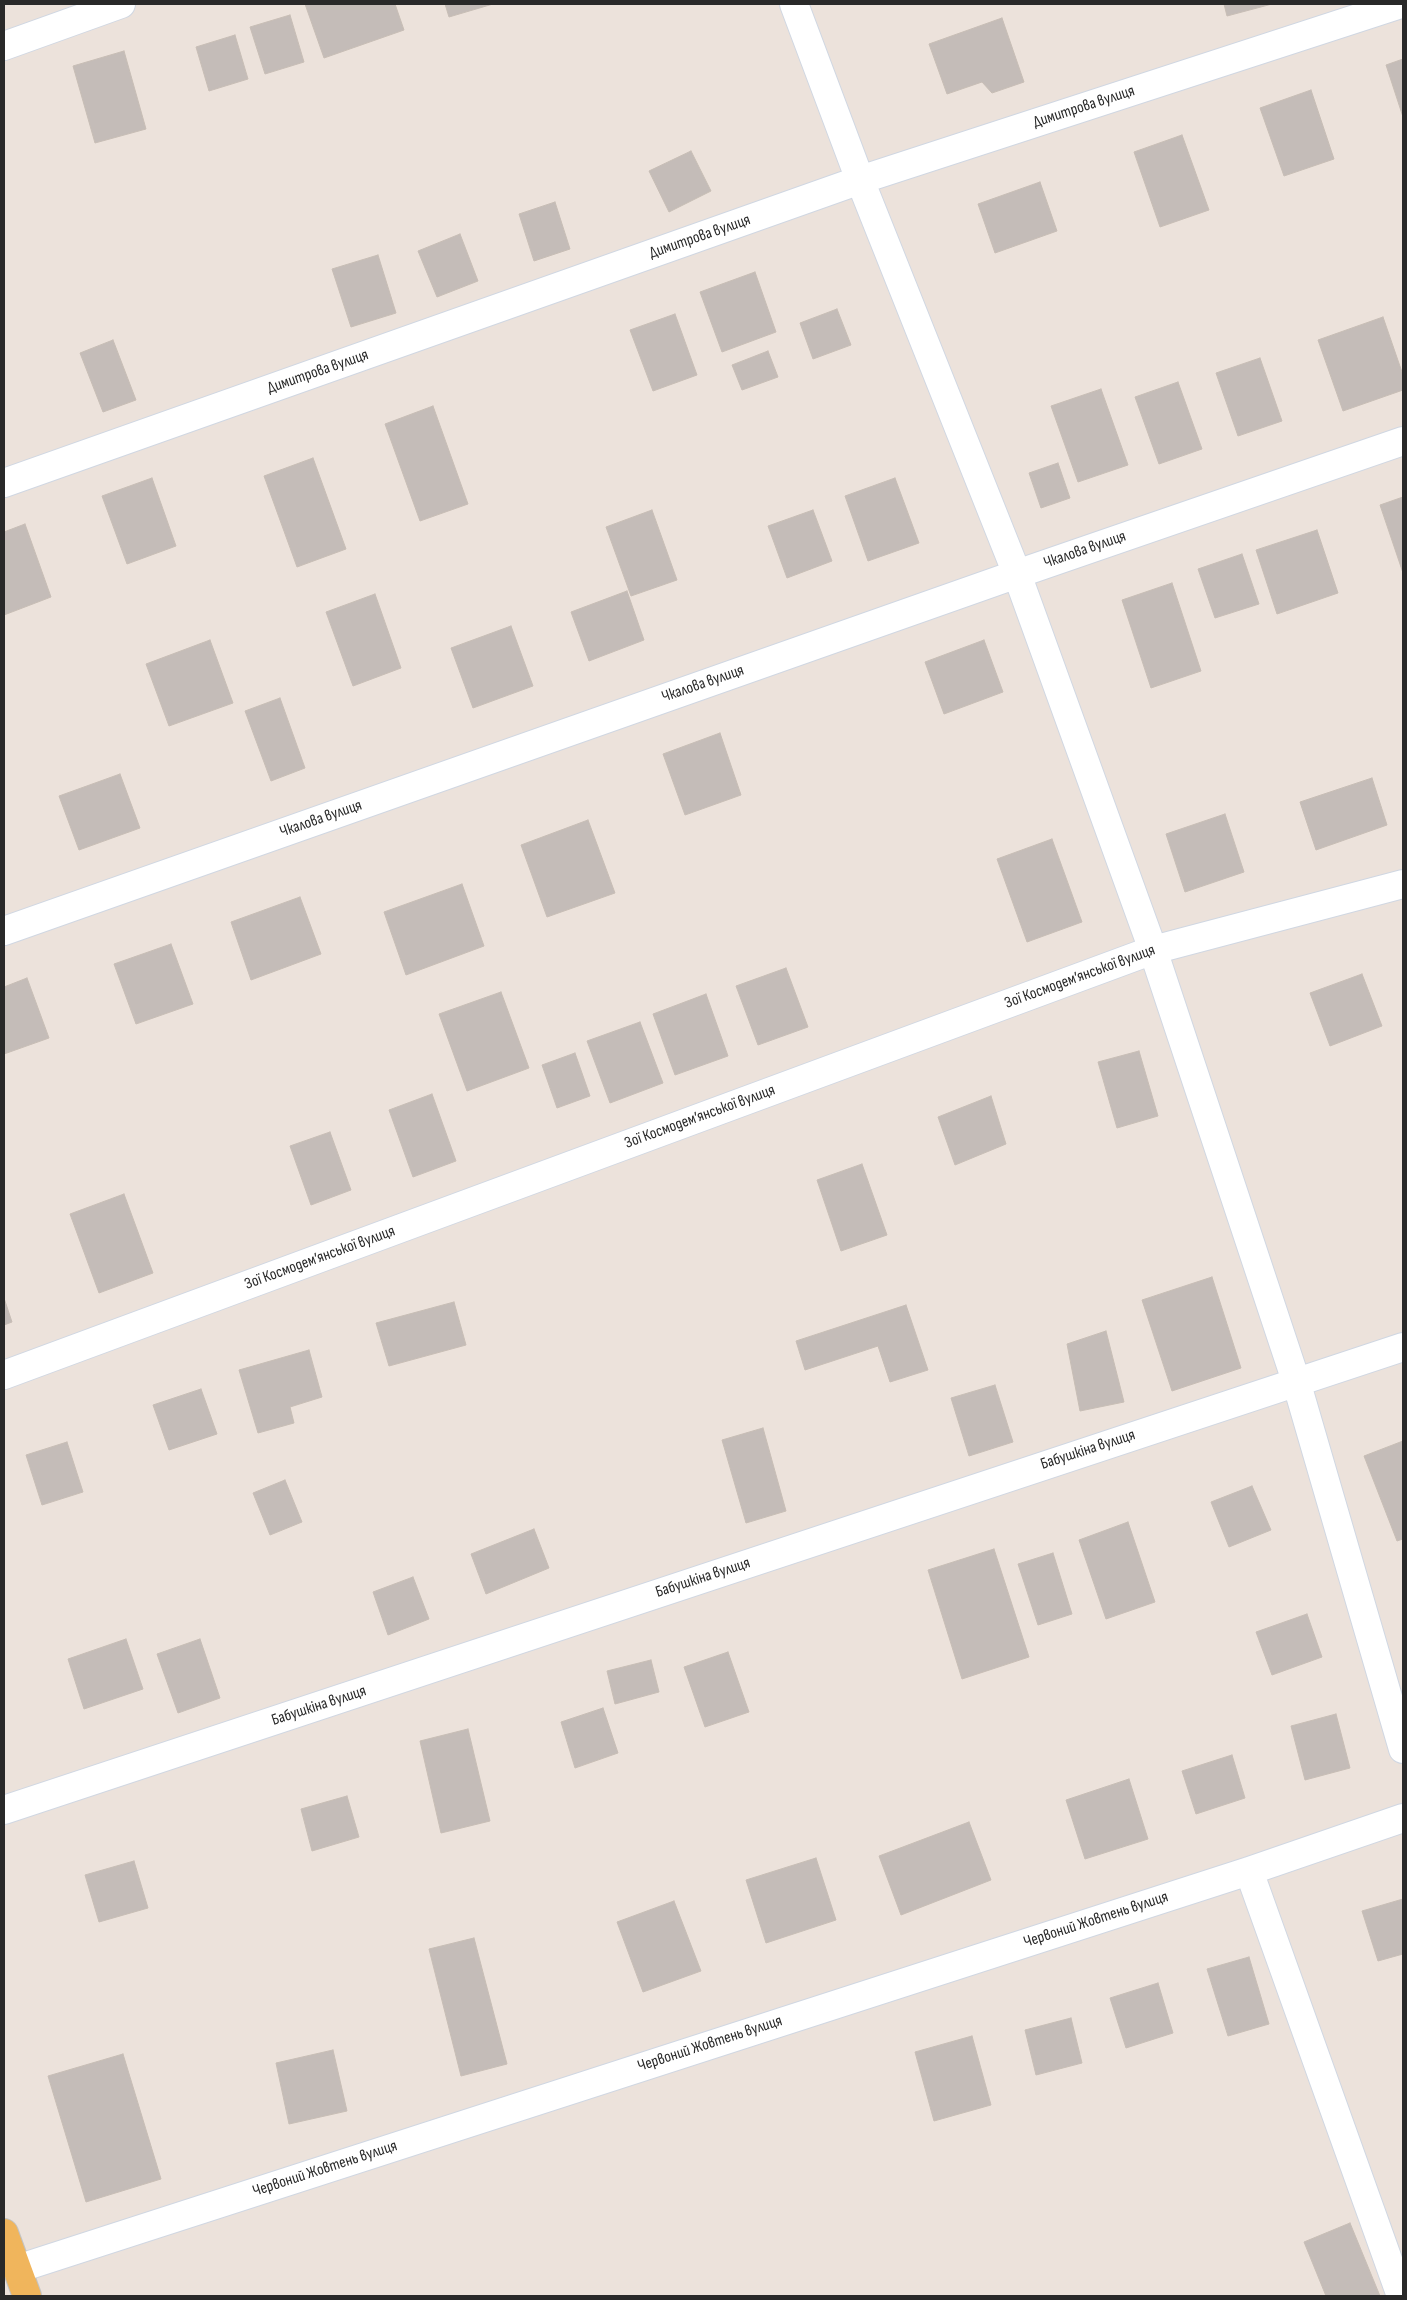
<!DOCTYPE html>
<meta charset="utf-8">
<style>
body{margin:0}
#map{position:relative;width:1407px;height:2300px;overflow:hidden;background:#ece2db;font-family:"Sofia Sans Condensed",sans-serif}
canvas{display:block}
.frame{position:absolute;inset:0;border:5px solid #292929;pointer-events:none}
</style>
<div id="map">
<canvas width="1407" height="2300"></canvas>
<div class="frame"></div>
</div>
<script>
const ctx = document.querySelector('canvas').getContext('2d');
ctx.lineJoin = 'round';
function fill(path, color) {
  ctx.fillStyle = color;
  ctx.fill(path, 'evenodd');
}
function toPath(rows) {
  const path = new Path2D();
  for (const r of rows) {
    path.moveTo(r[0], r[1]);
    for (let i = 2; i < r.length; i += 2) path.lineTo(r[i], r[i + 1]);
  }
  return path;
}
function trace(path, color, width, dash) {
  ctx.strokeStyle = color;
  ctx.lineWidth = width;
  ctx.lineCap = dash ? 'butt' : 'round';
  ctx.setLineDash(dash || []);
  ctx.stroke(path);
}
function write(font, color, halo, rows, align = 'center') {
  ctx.font = font + ' "Sofia Sans Condensed",sans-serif';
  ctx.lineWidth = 5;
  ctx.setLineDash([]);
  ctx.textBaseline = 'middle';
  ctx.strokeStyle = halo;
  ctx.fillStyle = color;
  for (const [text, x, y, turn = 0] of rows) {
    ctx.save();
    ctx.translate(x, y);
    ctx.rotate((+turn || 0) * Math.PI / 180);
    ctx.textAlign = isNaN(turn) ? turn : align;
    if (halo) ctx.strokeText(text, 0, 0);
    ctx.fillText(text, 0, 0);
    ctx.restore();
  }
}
const building = toPath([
 [305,4,395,4,404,30,324,58,305,4],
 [445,4,493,4,449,17,445,4],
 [1224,4,1272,4,1227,16,1224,4],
 [290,15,304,62,265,74,250,27,290,15],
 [1002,18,1024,82,992,93,982,82,947,94,929,44,1002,18],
 [235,35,248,79,209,91,196,47,235,35],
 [124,51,146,129,95,143,73,66,124,51],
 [1403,59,1403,117,1386,65,1403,59],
 [1311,90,1334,159,1284,176,1260,108,1311,90],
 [1182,135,1209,210,1160,227,1134,152,1182,135],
 [691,151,711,191,669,212,649,171,691,151],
 [1040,182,1057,231,995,253,978,204,1040,182],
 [555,202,570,249,534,261,519,214,555,202],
 [460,234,478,281,437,297,418,251,460,234],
 [378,255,396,313,351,327,332,269,378,255],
 [755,272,776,332,722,352,700,292,755,272],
 [837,309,851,345,813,359,800,323,837,309],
 [675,314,697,375,653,391,630,330,675,314],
 [1383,317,1403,375,1403,390,1343,411,1318,340,1383,317],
 [113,340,136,400,103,412,80,353,113,340],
 [768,351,778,377,742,390,732,365,768,351],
 [1260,358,1282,421,1238,436,1216,373,1260,358],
 [1178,382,1202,449,1159,464,1135,397,1178,382],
 [1101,389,1128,465,1078,482,1051,406,1101,389],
 [433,406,468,504,420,521,385,424,433,406],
 [313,458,346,549,297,567,264,476,313,458],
 [1058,463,1070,498,1041,508,1029,473,1058,463],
 [152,478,176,546,127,564,102,496,152,478],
 [895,478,919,543,868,561,845,496,895,478],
 [1403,497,1403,573,1380,505,1403,497],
 [652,510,677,580,631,596,606,527,652,510],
 [813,510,832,561,787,578,768,526,813,510],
 [25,524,51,597,4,615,4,532,25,524],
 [1317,530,1338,593,1277,614,1256,550,1317,530],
 [1242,554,1259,604,1215,618,1198,569,1242,554],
 [1172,583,1201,671,1151,688,1122,600,1172,583],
 [627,591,644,640,589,661,571,612,627,591],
 [375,594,401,668,353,686,326,612,375,594],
 [511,626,533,686,473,708,451,648,511,626],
 [210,640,233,703,169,726,146,664,210,640],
 [984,640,1003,692,944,714,925,662,984,640],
 [280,698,305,768,271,781,245,711,280,698],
 [720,733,741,795,685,815,663,754,720,733],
 [120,774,140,828,79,850,59,796,120,774],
 [1372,778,1387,825,1316,850,1300,802,1372,778],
 [1225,814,1244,872,1185,892,1166,834,1225,814],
 [588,820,615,893,547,917,521,845,588,820],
 [1052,839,1082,922,1027,942,997,859,1052,839],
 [462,884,484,946,406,975,384,912,462,884],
 [300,897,321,954,251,980,231,922,300,897],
 [171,944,193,1004,136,1024,114,964,171,944],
 [786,968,808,1027,758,1045,736,986,786,968],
 [1362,974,1382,1026,1330,1046,1310,993,1362,974],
 [27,978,49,1038,4,1054,4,987,27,978],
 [501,992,529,1068,467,1091,439,1014,501,992],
 [706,994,728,1056,675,1075,653,1014,706,994],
 [640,1022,663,1083,610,1103,587,1041,640,1022],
 [1139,1051,1158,1116,1117,1128,1098,1062,1139,1051],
 [575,1053,590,1096,557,1108,542,1065,575,1053],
 [432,1094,456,1161,413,1177,389,1110,432,1094],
 [991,1096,1006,1144,955,1165,938,1117,991,1096],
 [330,1132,351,1190,311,1205,290,1146,330,1132],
 [862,1164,887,1235,841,1251,817,1180,862,1164],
 [124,1194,153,1273,99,1293,70,1214,124,1194],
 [1212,1277,1241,1368,1172,1391,1142,1300,1212,1277],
 [4,1298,12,1322,4,1325,4,1298],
 [454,1302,466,1345,389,1366,376,1323,454,1302],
 [906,1305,928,1370,890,1382,878,1346,805,1370,796,1341,906,1305],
 [1106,1331,1124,1402,1080,1411,1067,1344,1106,1331],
 [309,1350,322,1397,290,1407,294,1423,258,1433,239,1370,309,1350],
 [995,1385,1013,1442,969,1456,951,1398,995,1385],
 [201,1389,217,1434,169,1450,153,1405,201,1389],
 [763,1428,786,1511,746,1523,722,1440,763,1428],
 [1403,1441,1403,1539,1397,1541,1364,1456,1403,1441],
 [67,1442,83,1492,42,1505,26,1455,67,1442],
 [285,1480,302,1522,270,1535,253,1493,285,1480],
 [1252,1486,1271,1530,1229,1547,1211,1502,1252,1486],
 [1128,1522,1155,1602,1106,1619,1079,1540,1128,1522],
 [534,1529,549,1568,486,1594,471,1554,534,1529],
 [994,1549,1029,1657,962,1679,928,1570,994,1549],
 [1053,1553,1072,1614,1038,1625,1018,1564,1053,1553],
 [413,1577,429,1619,388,1635,373,1592,413,1577],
 [1307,1614,1322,1657,1272,1675,1256,1632,1307,1614],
 [126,1639,143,1689,84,1709,68,1659,126,1639],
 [200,1639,220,1698,178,1713,157,1654,200,1639],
 [728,1652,749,1712,705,1727,684,1667,728,1652],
 [651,1660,659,1692,615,1704,607,1671,651,1660],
 [603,1708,618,1753,575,1768,561,1722,603,1708],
 [1336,1714,1350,1768,1305,1780,1291,1726,1336,1714],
 [468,1729,490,1821,441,1833,420,1741,468,1729],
 [1232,1755,1245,1798,1196,1814,1182,1771,1232,1755],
 [1129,1779,1148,1839,1085,1859,1066,1800,1129,1779],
 [347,1796,359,1837,312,1851,301,1809,347,1796],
 [969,1822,991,1880,901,1915,879,1856,969,1822],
 [816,1858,836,1920,766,1943,746,1880,816,1858],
 [134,1861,148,1908,99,1922,85,1875,134,1861],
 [1403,1899,1403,1954,1378,1961,1362,1911,1403,1899],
 [674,1901,701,1971,643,1992,617,1922,674,1901],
 [474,1938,507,2064,461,2076,429,1949,474,1938],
 [1249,1957,1269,2024,1228,2036,1207,1969,1249,1957],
 [1158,1983,1173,2033,1126,2048,1110,1998,1158,1983],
 [1071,2018,1082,2063,1036,2075,1025,2030,1071,2018],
 [972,2036,991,2105,934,2121,915,2052,972,2036],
 [333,2050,347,2111,289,2124,276,2063,333,2050],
 [123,2054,161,2179,86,2202,48,2076,123,2054],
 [1350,2223,1380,2296,1326,2296,1304,2242,1350,2223]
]);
fill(building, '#c4bcb8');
trace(building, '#c7bdb5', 1);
const minor = toPath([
 [794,4,860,180,1017,574,1153,950,1296,1381,1403,1749],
 [4,46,121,4],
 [4,483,860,180,1401,4],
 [4,931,1017,574,1403,441],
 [4,1375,1153,950,1403,884],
 [4,1810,1403,1347],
 [1249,1871,1401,2296],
 [17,2269,1249,1871,1403,1818]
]);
const major = toPath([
 [4,2233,27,2296]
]);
trace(minor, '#d0d7e2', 30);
trace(major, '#c3c3c3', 30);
trace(minor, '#fff', 28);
trace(major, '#f0b55c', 28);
write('16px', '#292929', '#fff', [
 ["Димитрова вулиця",1084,107,-18],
 ["Димитрова вулиця",700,237,-19],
 ["Димитрова вулиця",318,372,-19],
 ["Чкалова вулиця",1085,550,-19],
 ["Чкалова вулиця",703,684,-19],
 ["Чкалова вулиця",321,819,-19],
 ["Зої Космодем’янської вулиця",1080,977,-20],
 ["Зої Космодем’янської вулиця",700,1117,-20],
 ["Зої Космодем’янської вулиця",320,1258,-20],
 ["Бабушкіна вулиця",1088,1450,-18],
 ["Бабушкіна вулиця",703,1578,-18],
 ["Бабушкіна вулиця",319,1706,-18],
 ["Червоний Жовтень вулиця",1096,1920,-18],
 ["Червоний Жовтень вулиця",710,2044,-18],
 ["Червоний Жовтень вулиця",325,2169,-18]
]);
</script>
